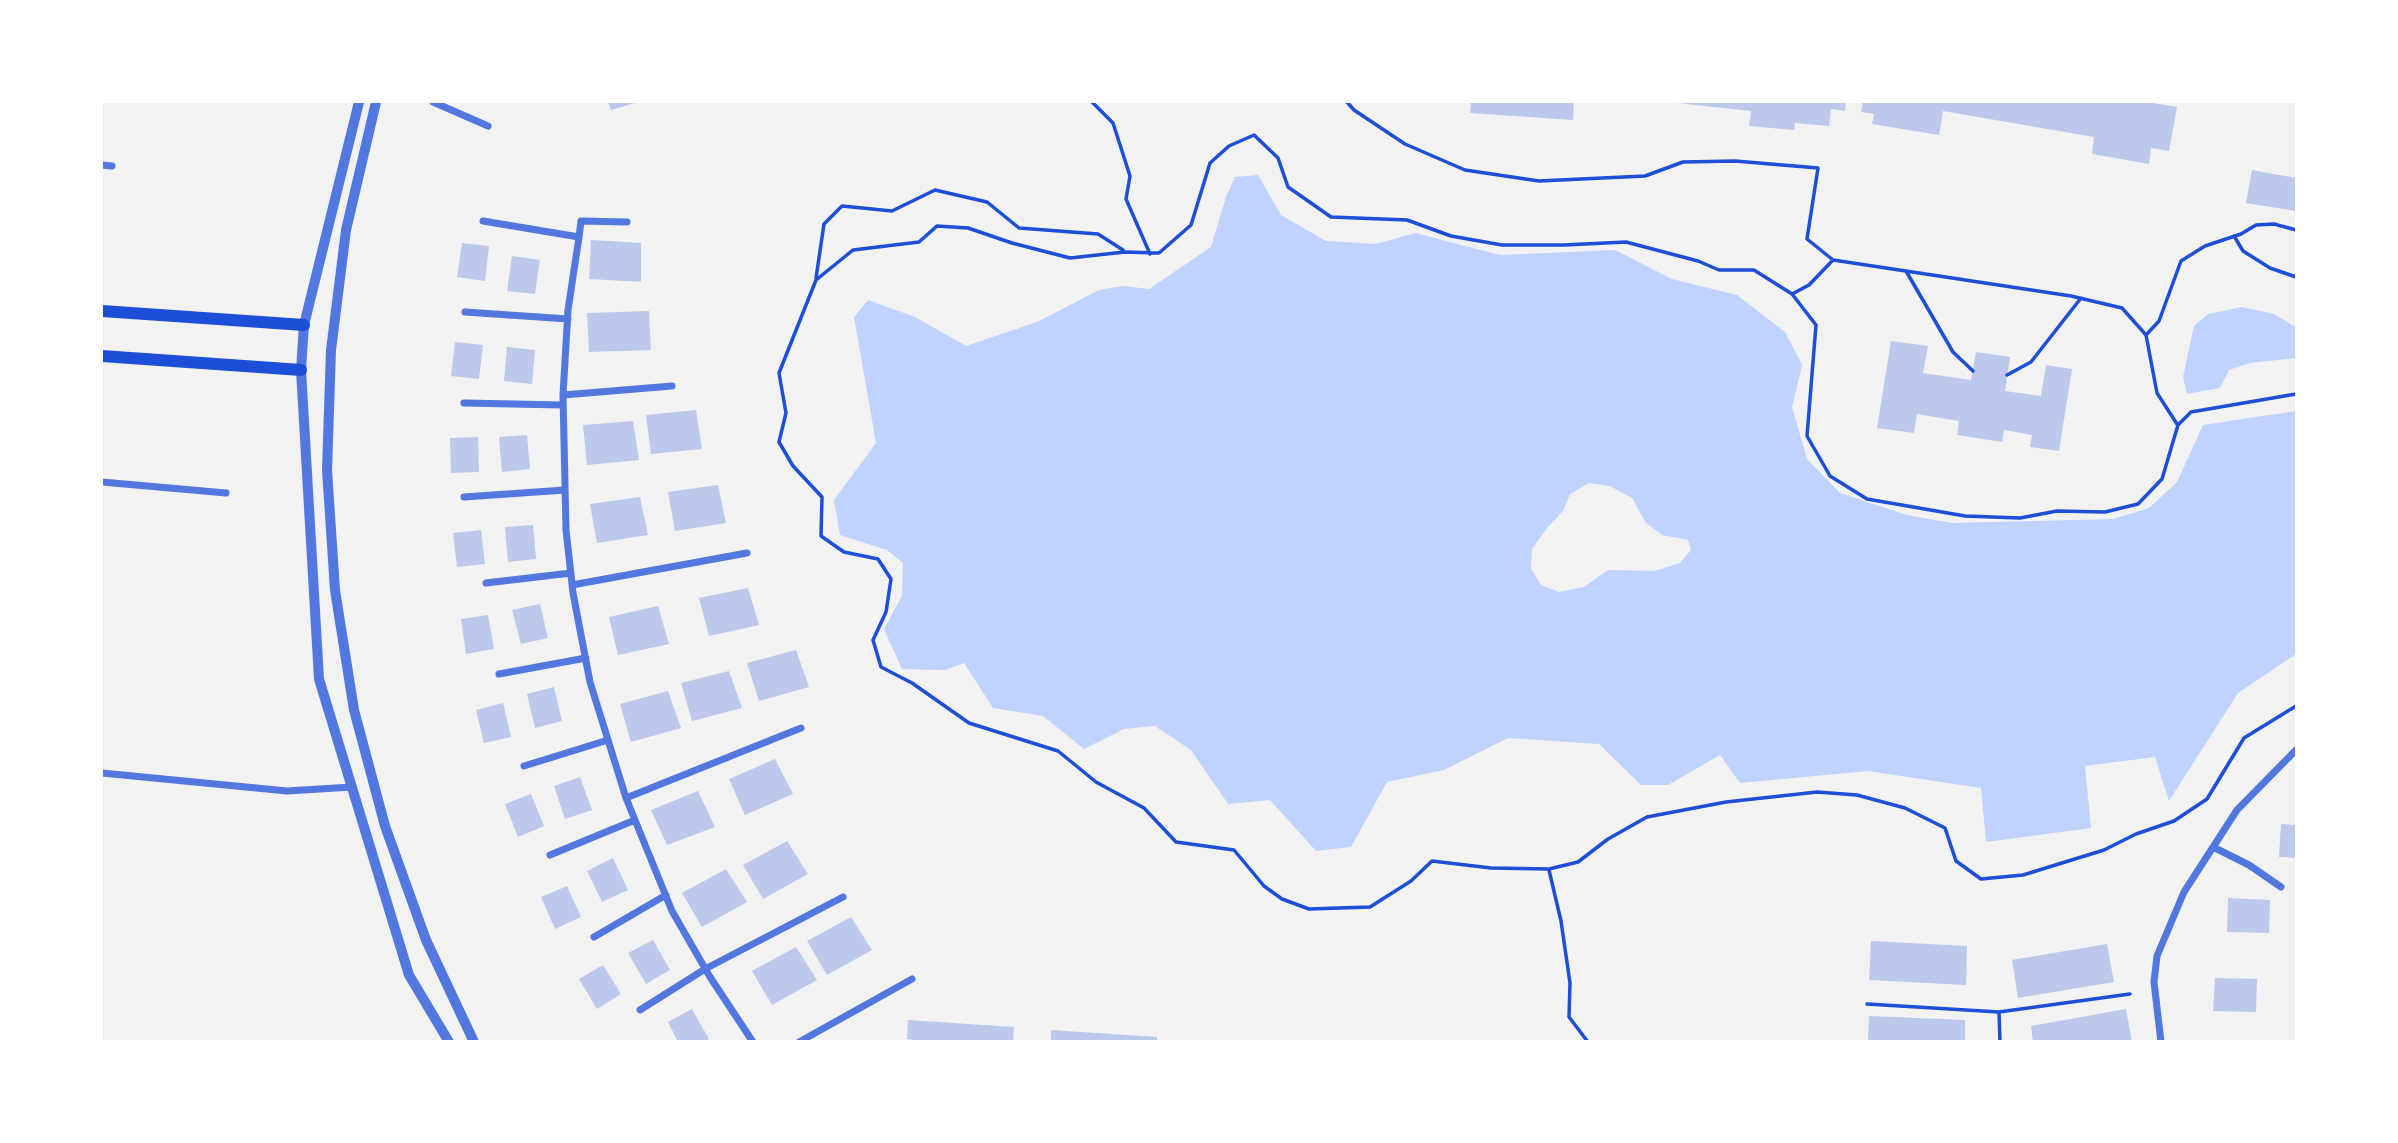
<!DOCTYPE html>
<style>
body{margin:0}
#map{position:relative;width:2398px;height:1143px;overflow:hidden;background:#f2f2f2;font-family:"Zilla Slab",serif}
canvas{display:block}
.frame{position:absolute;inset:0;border:103px solid #fff;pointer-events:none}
</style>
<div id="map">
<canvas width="2398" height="1143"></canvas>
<div class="frame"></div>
</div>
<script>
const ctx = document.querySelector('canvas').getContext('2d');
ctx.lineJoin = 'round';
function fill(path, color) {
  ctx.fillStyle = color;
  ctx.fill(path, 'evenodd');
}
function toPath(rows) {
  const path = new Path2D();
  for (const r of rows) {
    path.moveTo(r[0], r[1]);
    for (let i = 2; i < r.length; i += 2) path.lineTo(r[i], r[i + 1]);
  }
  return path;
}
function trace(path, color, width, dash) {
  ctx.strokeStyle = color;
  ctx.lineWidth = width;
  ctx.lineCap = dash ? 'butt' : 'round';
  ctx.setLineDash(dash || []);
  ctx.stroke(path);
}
fill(toPath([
 [1258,175,1281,215,1326,241,1376,244,1415,233,1500,255,1615,250,1672,279,1737,295,1785,332,1802,365,1792,407,1807,459,1840,493,1907,515,1952,523,2113,519,2149,508,2177,482,2203,425,2296,411,2296,654,2238,693,2169,801,2155,757,2085,766,2091,828,1986,842,1981,788,1868,771,1740,783,1720,755,1668,785,1641,785,1599,744,1508,738,1444,770,1387,782,1351,847,1316,851,1270,800,1228,804,1191,750,1155,726,1124,729,1084,749,1043,716,993,708,964,663,945,670,902,669,884,629,902,596,903,563,887,550,840,535,834,500,876,443,854,317,868,300,915,317,966,346,1037,322,1099,290,1123,286,1149,289,1211,247,1226,197,1235,177],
 [1589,483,1610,486,1632,498,1646,523,1662,535,1688,540,1691,550,1680,563,1654,571,1608,570,1584,587,1559,592,1541,585,1531,569,1532,549,1547,528,1563,511,1570,494],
 [2242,307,2274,314,2296,327,2296,358,2250,363,2229,370,2220,388,2187,394,2183,377,2194,326,2208,314]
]), '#bfd3fe');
fill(toPath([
 [608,102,638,102,611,110],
 [1471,102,1574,102,1573,120,1470,113],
 [1677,102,1846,102,1845,111,1831,109,1829,126,1795,123,1794,130,1749,126,1751,111,1677,103],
 [1863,102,2147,102,2177,107,2169,151,2151,148,2149,164,2092,154,2094,137,1943,111,1939,135,1872,124,1874,114,1861,112],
 [2252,170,2296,178,2296,211,2246,203],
 [591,240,641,243,641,282,589,279],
 [462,243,489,246,485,281,457,277],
 [512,256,540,260,535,294,507,291],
 [649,311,651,350,589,352,587,313],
 [1891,341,1928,346,1923,373,1971,380,1976,352,2010,357,2005,391,2041,396,2046,365,2072,369,2059,451,2030,447,2032,435,2004,430,2002,442,1957,435,1959,421,1917,414,1914,433,1877,428],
 [455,342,483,345,479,379,451,376],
 [507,347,535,350,532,384,504,381],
 [696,410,702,449,651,454,646,415],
 [633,421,639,460,587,465,583,425],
 [527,435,530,469,502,472,499,437],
 [478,437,479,472,451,473,450,438],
 [718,485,726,523,675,531,668,492],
 [640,497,648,535,597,543,590,504],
 [533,525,536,559,508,562,505,527],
 [481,530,485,564,457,567,453,533],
 [748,588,759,625,709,636,699,598],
 [540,604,548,638,521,644,512,610],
 [658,606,669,644,618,655,609,617],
 [488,615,494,649,466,654,461,619],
 [796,650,809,687,759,701,747,663],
 [729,671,742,708,692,721,681,683],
 [554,687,562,721,535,728,527,694],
 [668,691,681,728,631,742,620,704],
 [503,703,511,737,484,743,476,710],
 [775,759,793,794,745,815,729,779],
 [580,777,592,810,565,819,554,786],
 [698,791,715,827,667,845,651,810],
 [531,794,544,826,518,837,505,804],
 [2281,824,2296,825,2296,858,2279,857],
 [787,841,808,874,763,899,743,865],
 [613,858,628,890,602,902,587,871],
 [726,869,747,902,702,927,682,893],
 [567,886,581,917,555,929,541,897],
 [2228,898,2270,900,2269,933,2227,932],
 [851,917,872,950,827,975,807,941],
 [653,940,670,970,646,984,628,953],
 [1871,941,1967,946,1966,985,1869,980],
 [2107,944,2114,982,2018,998,2012,960],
 [796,947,817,980,772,1005,752,971],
 [603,965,621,994,597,1009,579,979],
 [2215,978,2257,979,2256,1012,2213,1011],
 [692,1009,709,1039,704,1042,678,1042,668,1022],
 [2126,1009,2132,1042,2033,1042,2031,1026],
 [1869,1016,1965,1020,1965,1042,1868,1042],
 [908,1020,1014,1027,1013,1042,928,1042,907,1039],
 [1051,1030,1157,1037,1157,1042,1051,1042]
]), '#bdc9ec');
trace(toPath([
 [1092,102,1113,123,1130,176,1126,199,1150,254],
 [1347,102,1354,110,1405,144,1465,170,1539,181,1645,176,1683,162,1735,161,1818,168,1807,239,1833,260,1809,285,1792,294],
 [2234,236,2243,251,2270,268,2296,277],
 [1833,260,2071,296,2122,308,2146,335,2157,393,2177,424],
 [1906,271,1953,352,1973,371],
 [816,278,824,224,842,206,892,211,935,190,987,202,1019,228,1098,234,1123,250],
 [2146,335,2159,321,2181,261,2205,246,2241,234,2256,225,2274,224,2296,230],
 [2007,375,2031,362,2081,298],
 [2296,394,2191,412,2178,425,2162,479,2138,504,2105,512,2057,511,2020,518,1965,516,1867,499,1830,476,1807,436,1816,325,1792,294,1754,270,1719,270,1698,261,1626,242,1564,245,1502,245,1451,236,1407,220,1331,217,1288,187,1278,158,1254,135,1229,146,1210,163,1191,225,1159,253,1125,252,1070,258,1012,243,968,228,937,226,919,242,853,250,816,280,779,373,786,413,779,442,793,466,822,497,821,536,844,552,878,559,891,579,886,612,873,640,881,667,912,683,969,723,1058,751,1096,782,1144,808,1176,842,1234,850,1264,886,1282,899,1309,909,1370,907,1411,881,1432,861,1491,868,1549,869,1578,862,1608,839,1647,817,1726,802,1817,792,1857,795,1905,808,1945,828,1956,861,1981,879,2023,875,2104,850,2136,834,2174,821,2207,799,2244,738,2296,706],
 [1549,870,1561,921,1570,983,1569,1017,1588,1042],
 [1867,1004,1999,1012,2130,994],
 [1999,1012,2000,1042]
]), '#1d4ed8', 3.5);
trace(toPath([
 [433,102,488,126],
 [102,165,112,166],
 [483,221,579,237],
 [627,222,581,221,579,237,568,310,563,395,566,530,573,593,590,682,626,798,672,911,710,977,753,1042],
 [465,312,568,319],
 [563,395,672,386],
 [464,403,563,405],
 [102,482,226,493],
 [464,497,565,490],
 [486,583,571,573],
 [572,585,747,553],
 [499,674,586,658],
 [524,766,608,740],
 [102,773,287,791,352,787],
 [626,798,801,728],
 [2213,847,2249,865,2281,887],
 [550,855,635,820],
 [594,937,666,895],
 [640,1010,705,969,843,897],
 [799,1042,912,979],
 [2161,1042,2154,982,2157,956,2184,892,2237,810,2296,750]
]), '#5277de', 7);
trace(toPath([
 [359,102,304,325,301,370,319,679,409,975,449,1042],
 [376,102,346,230,331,350,327,470,335,590,354,710,385,826,426,940,474,1042]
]), '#5277de', 10);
trace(toPath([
 [102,311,304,325],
 [102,356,301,370]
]), '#1d4ed8', 12);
</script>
